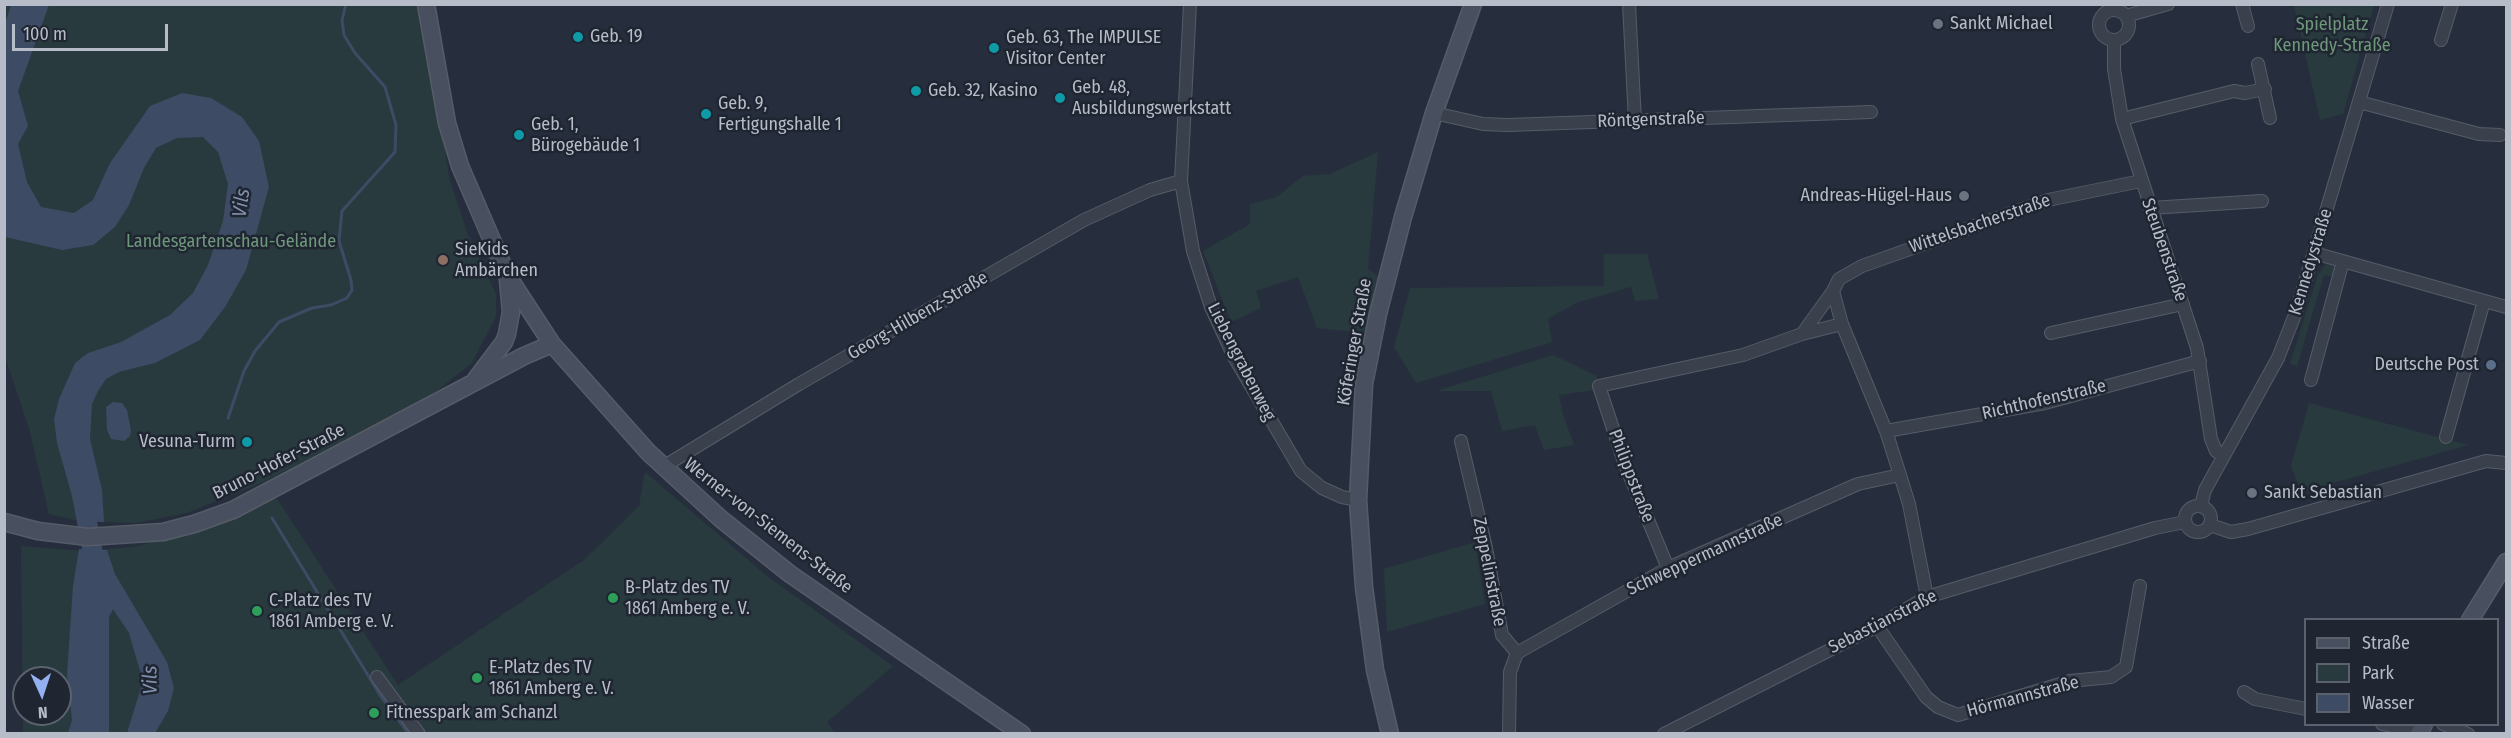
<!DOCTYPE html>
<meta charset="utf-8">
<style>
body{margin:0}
#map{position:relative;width:2511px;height:738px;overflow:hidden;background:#262e3d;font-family:"Fira Sans Condensed",sans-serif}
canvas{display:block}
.frame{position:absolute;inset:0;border:6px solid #b6bcc8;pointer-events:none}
.legend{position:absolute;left:2304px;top:618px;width:195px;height:108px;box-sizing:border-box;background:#1f2632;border:2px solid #5b626e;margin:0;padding:8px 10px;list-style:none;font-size:18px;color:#b6bcc8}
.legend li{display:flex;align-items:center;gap:12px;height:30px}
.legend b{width:30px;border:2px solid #5b626e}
.north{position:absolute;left:12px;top:666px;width:60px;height:60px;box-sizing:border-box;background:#1f2632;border:2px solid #5b626e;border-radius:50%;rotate:177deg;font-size:16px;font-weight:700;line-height:24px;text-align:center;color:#b6bcc8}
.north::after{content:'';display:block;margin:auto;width:21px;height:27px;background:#93b1f0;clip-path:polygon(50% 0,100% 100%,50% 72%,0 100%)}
.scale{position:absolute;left:12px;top:24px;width:156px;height:27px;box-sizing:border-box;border:3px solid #b6bcc8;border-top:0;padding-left:8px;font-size:18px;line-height:21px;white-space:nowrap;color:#b6bcc8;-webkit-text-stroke:4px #1f2632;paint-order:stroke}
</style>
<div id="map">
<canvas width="2511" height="738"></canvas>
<div class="frame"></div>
<ul class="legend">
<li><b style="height:8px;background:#48505f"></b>Straße</li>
<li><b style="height:16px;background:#283a3e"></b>Park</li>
<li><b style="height:16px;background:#3d4b64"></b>Wasser</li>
</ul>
<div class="north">N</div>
<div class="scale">100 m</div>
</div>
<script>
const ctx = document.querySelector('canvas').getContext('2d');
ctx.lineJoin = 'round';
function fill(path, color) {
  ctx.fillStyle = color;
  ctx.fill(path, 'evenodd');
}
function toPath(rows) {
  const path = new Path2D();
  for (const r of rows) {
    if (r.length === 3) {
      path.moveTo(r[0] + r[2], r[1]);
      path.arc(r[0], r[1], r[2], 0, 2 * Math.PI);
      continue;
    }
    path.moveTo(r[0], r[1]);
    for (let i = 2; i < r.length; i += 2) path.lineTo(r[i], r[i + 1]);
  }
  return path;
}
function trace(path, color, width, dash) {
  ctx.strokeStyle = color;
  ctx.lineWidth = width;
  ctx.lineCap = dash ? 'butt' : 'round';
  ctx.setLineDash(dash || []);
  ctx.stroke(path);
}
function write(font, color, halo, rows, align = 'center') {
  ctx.font = font + ' "Fira Sans Condensed",sans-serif';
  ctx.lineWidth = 5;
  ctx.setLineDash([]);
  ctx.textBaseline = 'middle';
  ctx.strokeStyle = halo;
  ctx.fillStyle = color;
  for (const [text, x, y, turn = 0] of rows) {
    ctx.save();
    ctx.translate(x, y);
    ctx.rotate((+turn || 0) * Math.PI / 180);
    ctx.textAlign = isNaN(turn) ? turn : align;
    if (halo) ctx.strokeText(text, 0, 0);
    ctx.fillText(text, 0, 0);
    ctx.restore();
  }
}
fill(toPath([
 [4,5,423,5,449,177,467,232,496,294,496,316,472,363,433,394,266,481,187,513,137,523,79,521,49,514,29,428,5,357],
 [2294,5,2374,5,2343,114,2320,120],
 [1378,152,1368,269,1378,276,1365,333,1317,328,1298,277,1256,291,1261,308,1231,322,1203,251,1250,224,1250,204,1277,197,1303,176,1330,174],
 [1604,254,1647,254,1659,299,1635,301,1631,287,1579,302,1548,318,1552,342,1416,383,1394,347,1410,288,1604,286],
 [2326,264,2335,266,2335,277,2324,275,2297,366,2290,364,2318,274],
 [1553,355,1597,376,1593,390,1559,395,1563,415,1574,445,1544,450,1535,425,1502,431,1491,391,1436,391],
 [2309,403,2468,445,2301,492,2291,466],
 [645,472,767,576,893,666,827,722,835,733,23,733,21,546,83,551,133,547,197,532,274,494,398,685,584,560,639,506],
 [24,678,60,678,60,714,24,714],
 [1475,542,1485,604,1387,632,1384,569]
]), '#283a3e');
fill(toPath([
 [11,5,49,5,18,91,28,126,18,144,27,182,41,207,74,213,93,200,110,163,150,106,182,93,211,98,242,117,259,141,269,187,246,270,225,307,200,340,155,363,119,372,106,379,98,391,92,404,90,439,102,490,104,522,79,521,57,443,54,419,59,399,75,363,88,353,121,342,170,315,193,293,208,265,223,221,228,184,218,152,203,137,177,138,156,148,144,168,129,205,115,227,93,245,62,250,5,237,4,27],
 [113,402,122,403,127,410,131,430,130,436,124,441,111,439,107,430,106,407],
 [79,549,107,550,115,574,167,662,174,688,168,711,155,733,127,733,143,681,129,633,113,609,109,617,109,733,68,733,72,720,67,675,73,586]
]), '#3d4b64');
trace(toPath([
 [228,418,244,371,255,351,279,322,312,308,331,305,347,298,352,290,351,280,339,241,342,211,395,152,396,125,385,87,355,53,344,35,342,20,346,4],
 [272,518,380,695,409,734]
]), '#3d4b64', 3);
trace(toPath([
 [82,495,97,575]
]), '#3d4b64', 20);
const street = toPath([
 [1190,4,1181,181,1193,251,1211,307,1234,357,1301,471,1322,488,1342,497,1358,500],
 [1629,4,1635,121],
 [2242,4,2248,26],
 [2114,25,15],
 [2126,16,2168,4],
 [2441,40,2452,4],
 [2114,41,2114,69,2122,119,2197,348,2211,439,2216,451,2224,456],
 [2258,64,2270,118],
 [2359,102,2479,134,2500,135],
 [1434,113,1483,124,1508,125,1871,112],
 [2122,119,2234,91,2245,93,2265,89],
 [2150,208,2262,201],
 [2314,253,2506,307],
 [1833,291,1842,324,1802,334,1833,291,1839,279,1862,266,2048,200,2141,181],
 [1842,324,1886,431,1900,475,1909,504,1927,597],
 [2051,333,2183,304],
 [2311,380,2343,261],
 [1886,431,2045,403,2200,361],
 [2446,437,2484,301],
 [1461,441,1486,548,1502,635,1517,653,1510,672,1509,734],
 [663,467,799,384,1084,220,1150,190,1181,181],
 [2198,519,13],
 [2201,506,2205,490,2278,358,2296,312,2388,4],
 [2210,525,2231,532,2248,529,2486,461,2506,463],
 [1668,568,1624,462,1599,386,1743,355,1802,334],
 [1877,626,1926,697,1938,707,1958,715,2070,681,2111,677,2126,667,2140,586],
 [1517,653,1668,568,1858,484,1900,475],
 [377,677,419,734],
 [2244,692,2255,699,2306,709],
 [2382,724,2420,732],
 [2443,724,2468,734],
 [1664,734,1877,626,1927,597,2155,528,2185,522]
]);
const secondary = toPath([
 [426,4,447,123,460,166,507,275,552,344,648,452,721,519,790,574,1022,734],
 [476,379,504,342,507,334,511,312,508,280],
 [4,522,38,531,88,537,163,532,194,524,233,510,524,356,552,344],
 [2470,620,2506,562],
 [1390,734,1375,670,1364,587,1358,500,1364,384,1378,314,1403,217,1434,113,1473,4],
 [2419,734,2424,724]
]);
trace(street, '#555c68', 14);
trace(secondary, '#555c68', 19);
trace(street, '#3a414d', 12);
trace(secondary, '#48505f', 16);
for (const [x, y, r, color] of [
 [1938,24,6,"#6b7280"],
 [578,37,6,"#0f9aa8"],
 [994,48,6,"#0f9aa8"],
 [916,91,6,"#0f9aa8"],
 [1060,98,6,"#0f9aa8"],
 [706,114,6,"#0f9aa8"],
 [519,135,6,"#0f9aa8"],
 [1964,196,6,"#6b7280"],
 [443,260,6,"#8d6e63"],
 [2491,365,6,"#5c6f8a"],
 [247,442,6,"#0f9aa8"],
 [2252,493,6,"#6b7280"],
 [613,598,6,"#2e9e5b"],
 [257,611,6,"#2e9e5b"],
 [477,678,6,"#2e9e5b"],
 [374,713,6,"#2e9e5b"]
]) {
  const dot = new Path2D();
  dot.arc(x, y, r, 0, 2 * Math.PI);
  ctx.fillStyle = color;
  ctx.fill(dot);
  trace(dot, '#1f2632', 2);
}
write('18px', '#b6bcc8', '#1f2632', [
 ["Sankt Michael",1950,24],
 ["Geb. 19",590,37],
 ["Geb. 63, The IMPULSE",1006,38],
 ["Visitor Center",1006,59],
 ["Geb. 48,",1072,88],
 ["Ausbildungswerkstatt",1072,109],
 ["Geb. 32, Kasino",928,91],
 ["Geb. 9,",718,104],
 ["Fertigungshalle 1",718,125],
 ["Geb. 1,",531,125],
 ["Bürogebäude 1",531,146],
 ["Andreas-Hügel-Haus",1952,196,"right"],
 ["SieKids",455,250],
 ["Ambärchen",455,271],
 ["Deutsche Post",2479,365,"right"],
 ["Vesuna-Turm",235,442,"right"],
 ["Sankt Sebastian",2264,493],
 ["B-Platz des TV",625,588],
 ["1861 Amberg e. V.",625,609],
 ["C-Platz des TV",269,601],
 ["1861 Amberg e. V.",269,622],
 ["E-Platz des TV",489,668],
 ["1861 Amberg e. V.",489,689],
 ["Fitnesspark am Schanzl",386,713]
], 'left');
write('18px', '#6f977b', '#1f2632', [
 ["Spielplatz",2332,25],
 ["Kennedy-Straße",2332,46],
 ["Landesgartenschau-Gelände",231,242]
]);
write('18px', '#b6bcc8', '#1f2632', [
 ["Röntgenstraße",1651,120,-2],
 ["Wittelsbacherstraße",1980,224,-19],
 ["Steubenstraße",2164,250,71],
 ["Kennedystraße",2311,262,-73],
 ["Georg-Hilbenz-Straße",918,316,-30],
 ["Köferinger Straße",1355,342,-80],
 ["Liebengrabenweg",1241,362,63],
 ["Richthofenstraße",2044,400,-13],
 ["Bruno-Hofer-Straße",279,462,-27],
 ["Philippstraße",1631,476,69],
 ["Werner-von-Siemens-Straße",768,526,38],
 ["Schweppermannstraße",1705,555,-25],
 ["Zeppelinstraße",1489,572,79],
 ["Sebastianstraße",1883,622,-27],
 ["Hörmannstraße",2023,697,-15]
]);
write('italic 20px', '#8090ad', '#1f2632', [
 ["Vils",242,203,-82],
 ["Vils",151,680,-91]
]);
</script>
